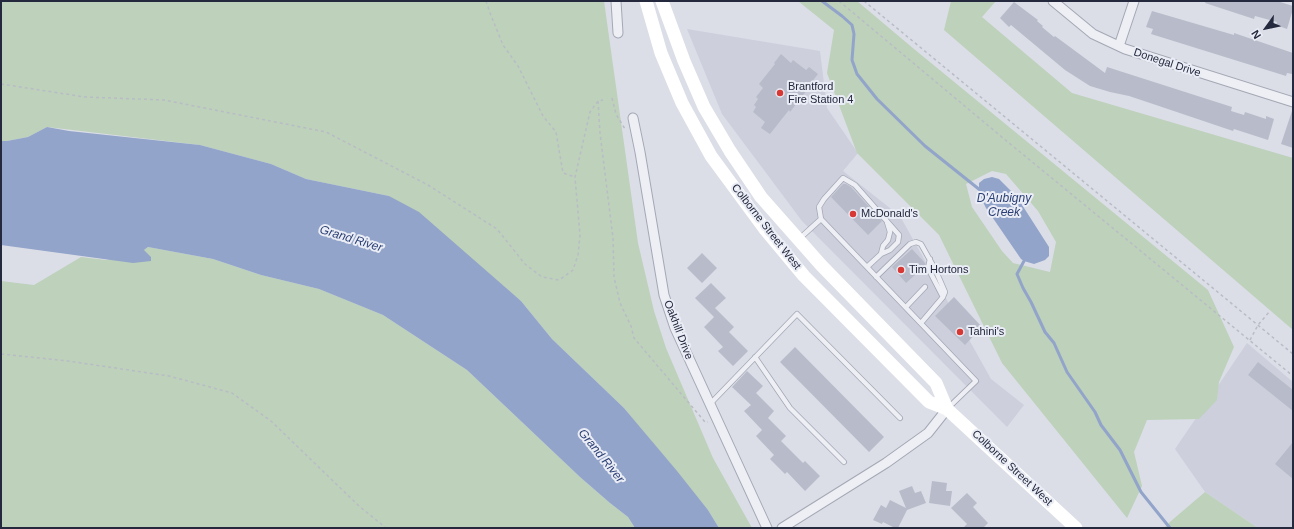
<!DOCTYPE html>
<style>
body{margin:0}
#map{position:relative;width:1294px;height:529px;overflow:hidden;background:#dbdee7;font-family:Helvetica,sans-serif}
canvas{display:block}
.frame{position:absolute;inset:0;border:2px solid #24293e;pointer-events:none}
.north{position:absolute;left:1246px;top:8px;width:40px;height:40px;-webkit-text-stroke:3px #eaedf5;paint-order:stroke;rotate:237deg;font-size:11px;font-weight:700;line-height:16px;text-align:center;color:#24293e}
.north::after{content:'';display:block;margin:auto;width:14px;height:18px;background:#24293e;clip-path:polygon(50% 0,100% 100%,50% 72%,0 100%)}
</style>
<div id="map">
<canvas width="1294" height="529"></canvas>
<div class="frame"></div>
<div class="north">N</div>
</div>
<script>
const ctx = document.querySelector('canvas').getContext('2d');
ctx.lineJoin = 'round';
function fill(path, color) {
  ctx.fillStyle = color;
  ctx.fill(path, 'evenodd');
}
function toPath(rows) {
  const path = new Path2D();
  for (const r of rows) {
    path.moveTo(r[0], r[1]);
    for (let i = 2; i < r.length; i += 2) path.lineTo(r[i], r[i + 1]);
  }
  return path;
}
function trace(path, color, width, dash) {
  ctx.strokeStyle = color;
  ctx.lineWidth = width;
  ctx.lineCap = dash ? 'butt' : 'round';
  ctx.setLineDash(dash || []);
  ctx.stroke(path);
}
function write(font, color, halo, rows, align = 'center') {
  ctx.font = font + ' Helvetica,sans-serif';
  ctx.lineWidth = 4;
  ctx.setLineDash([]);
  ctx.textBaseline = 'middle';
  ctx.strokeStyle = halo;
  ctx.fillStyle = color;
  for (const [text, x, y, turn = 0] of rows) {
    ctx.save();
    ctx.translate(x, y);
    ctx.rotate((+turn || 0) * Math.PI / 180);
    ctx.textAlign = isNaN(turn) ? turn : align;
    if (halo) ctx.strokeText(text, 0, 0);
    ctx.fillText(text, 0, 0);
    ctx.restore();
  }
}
fill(toPath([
 [687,29,820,51,827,108,858,153,843,171,900,216,991,379,1024,405,1007,427,802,221,722,114],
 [1247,343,1293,382,1293,528,1258,528,1205,492,1175,449]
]), '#cdd0dc');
fill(toPath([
 [1,1,604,1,638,243,654,311,666,348,713,458,752,528,719,528,708,510,624,408,552,339,521,301,389,196,306,179,271,164,200,145,47,127,28,137,7,141,1,141],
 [798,1,857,1,914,49,1208,290,1234,347,1219,382,1217,400,1199,419,1147,420,1134,452,1142,486,1127,518,1002,363,939,235,857,153,827,73,834,30],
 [992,171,1006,174,1038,211,1056,242,1050,272,1013,263,1002,251,972,207,966,184],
 [951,1,996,1,982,17,1072,93,1293,158,1293,330,944,30],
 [148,247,213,259,261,275,319,289,383,315,467,370,580,477,610,503,628,517,635,528,1,528,1,281,34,285,81,257,106,260,144,250],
 [1205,492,1258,528,1164,528,1171,521]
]), '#bdd1bb');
fill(toPath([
 [47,127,69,131,200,145,271,164,306,179,389,196,419,212,521,301,552,339,624,408,677,471,708,510,719,528,635,528,628,517,610,503,580,477,467,370,383,315,319,289,261,275,213,259,148,247,144,250,151,257,151,261,133,263,1,245,1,141,7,141,28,137],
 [992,177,999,179,1017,197,1049,247,1049,256,1045,260,1034,264,1024,261,1021,259,986,208,979,194,979,183,984,179]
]), '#92a4ca');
trace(toPath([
 [822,1,842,16,852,25,854,34,852,60,857,74,877,99,925,146,980,190],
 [1024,261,1017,274,1023,288,1031,302,1045,332,1054,343,1067,372,1095,412,1101,425,1120,450,1141,492,1170,528]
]), '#92a4ca', 3);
fill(toPath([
 [1206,1,1277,1,1293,6,1293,9,1287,29,1276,25,1277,22,1255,16,1254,19,1205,3],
 [1014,2,1038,20,1037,21,1043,26,1042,27,1054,37,1055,36,1105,73,1107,67,1232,107,1231,111,1244,115,1245,112,1266,119,1266,116,1274,119,1268,140,1234,129,1233,131,1156,105,1129,96,1110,92,1090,86,1065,70,1011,25,1009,27,1000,18],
 [1152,11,1234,35,1234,33,1293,53,1293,70,1292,74,1287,73,1286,76,1151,34,1153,29,1146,27],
 [781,54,791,63,793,60,806,70,809,67,818,74,811,83,814,85,809,91,807,90,790,112,789,110,770,134,761,128,765,122,753,112,756,107,754,105,758,99,756,97,763,88,759,84,775,64,774,63],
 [1292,111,1293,112,1293,148,1281,144],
 [843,184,846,184,851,187,882,221,868,235,831,197],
 [912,249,925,263,925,266,906,283,892,267],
 [702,253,717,268,702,283,687,268],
 [711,283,726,298,715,308,734,327,729,332,748,351,733,366,718,351,723,347,704,327,714,317,695,298],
 [954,297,982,327,965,345,935,316],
 [795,347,884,437,869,452,780,362],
 [1258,362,1293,390,1293,411,1248,375],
 [747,371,763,386,756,393,774,411,768,418,786,436,781,441,803,463,805,461,820,476,805,491,787,472,785,474,770,459,774,455,756,436,762,430,744,411,751,405,732,387],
 [1293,442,1293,479,1275,464],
 [932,481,947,483,946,491,952,491,950,506,929,503],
 [912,486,915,493,921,491,926,503,907,510,898,528,895,528,883,522,882,524,873,520,881,505,886,508,890,500,906,508,899,491],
 [967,493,977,503,973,507,988,523,983,528,963,528,967,524,951,508]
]), '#b8bcca');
const lane = toPath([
 [821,219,819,207,824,199,843,178,855,185,899,235,898,242,890,250,881,254,867,267],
 [799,239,821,219,976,381,948,408],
 [881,254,883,246,888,240,890,232,887,222],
 [930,259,928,268,943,297],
 [876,277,910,244,916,242,921,244,935,269,945,292,943,297,921,323],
 [906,307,925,287],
 [755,357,790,408,844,462],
 [710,404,797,314,900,418]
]);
const street = toPath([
 [616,1,618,33],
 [1053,1,1093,34,1125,49,1293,102],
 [1119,46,1134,1],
 [633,118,640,152,664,295,675,328,767,528],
 [782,528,886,463,928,433,947,409]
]);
trace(lane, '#a4a8b4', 6);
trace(street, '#a4a8b4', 11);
trace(toPath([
 [486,1,490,13,503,45,518,66,543,116,556,132,563,173,575,177],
 [839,1,1003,138,1293,376],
 [864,1,1293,354],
 [1,84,85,97,164,100,326,132,428,185,497,229,525,264,542,277,559,280,573,270,578,255,580,235,575,177,590,112,598,101,603,100],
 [612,98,616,114,625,129],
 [598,101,600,133,613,238,614,277,620,303,631,326,634,338,705,422,708,422],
 [1250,340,1258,325,1270,311],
 [1,354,68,361,169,376,232,393,271,421,359,506,386,528]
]), '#b9bcc5', 1.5, [3, 3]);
trace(lane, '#eeeff5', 4.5);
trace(street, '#eeeff5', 9);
trace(toPath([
 [646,1,661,53,682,103,711,156,764,228,804,276,929,402,947,409,1076,528],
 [662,1,684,61,704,107,730,151,761,197,821,265,936,383,947,409]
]), '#fff', 13);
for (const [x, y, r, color] of [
 [780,93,4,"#d83834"],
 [853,214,4,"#d83834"],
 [901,270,4,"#d83834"],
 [960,332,4,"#d83834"]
]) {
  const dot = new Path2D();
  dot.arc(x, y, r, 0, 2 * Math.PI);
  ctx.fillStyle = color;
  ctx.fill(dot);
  trace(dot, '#eaedf5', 1.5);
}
write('11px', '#24293e', '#eaedf5', [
 ["Donegal Drive",1167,63,18],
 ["Colborne Street West",766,227,52],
 ["Oakhill Drive",678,330,69],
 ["Colborne Street West",1012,468,43]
]);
write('11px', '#24293e', '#eaedf5', [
 ["Brantford",788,87],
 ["Fire Station 4",788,100],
 ["McDonald's",861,214],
 ["Tim Hortons",909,270],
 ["Tahini's",968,332]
], 'left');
write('italic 12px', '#2b3f74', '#eaedf5', [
 ["D'Aubigny",1004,199],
 ["Creek",1004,213],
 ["Grand River",351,239,17],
 ["Grand River",601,456,51]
]);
</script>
